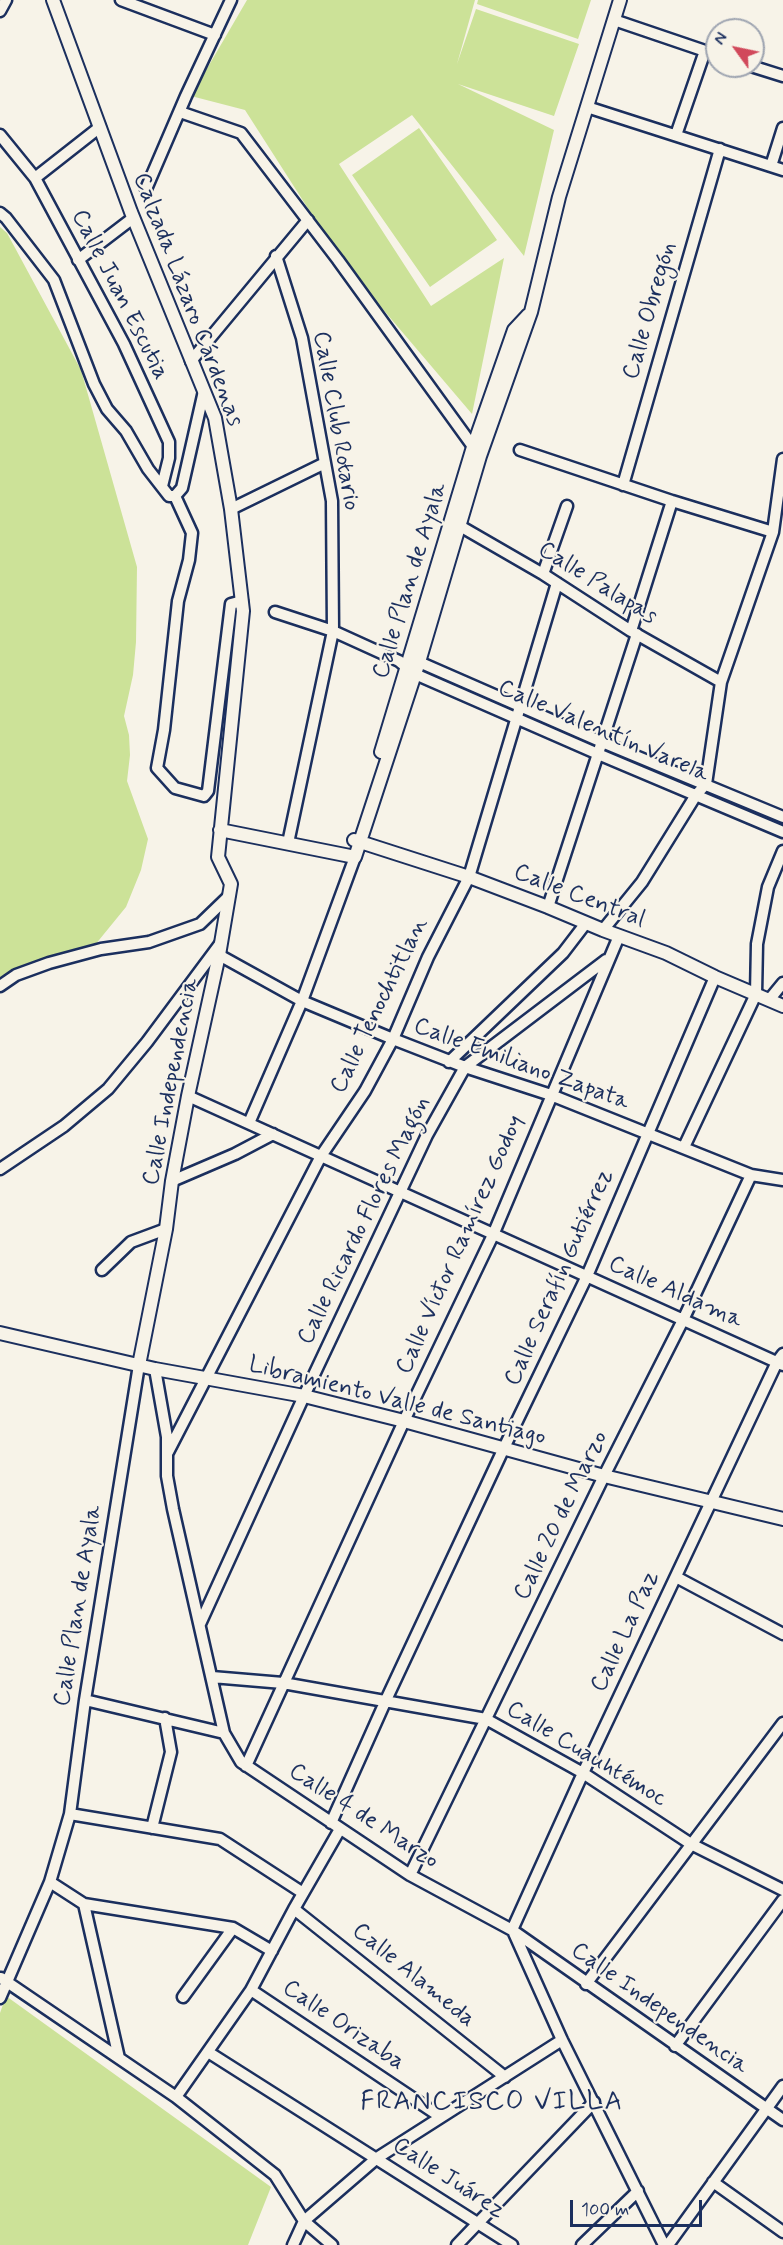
<!DOCTYPE html>
<meta charset="utf-8">
<style>
body{margin:0}
#map{position:relative;width:783px;height:2245px;overflow:hidden;background:#f7f3e8;font-family:Mynerve,sans-serif}
canvas{display:block}
.north{position:absolute;left:705px;top:18px;width:60px;height:60px;box-sizing:border-box;background:#f7f3e8;border:2px solid #9fa5b1;border-radius:50%;rotate:303deg;font-size:16px;font-weight:700;line-height:24px;text-align:center;color:#1b2f5e}
.north::after{content:'';display:block;margin:auto;width:21px;height:27px;background:#d1495b;clip-path:polygon(50% 0,100% 100%,50% 72%,0 100%)}
.scale{position:absolute;left:570px;top:2200px;width:132px;height:27px;box-sizing:border-box;border:3px solid #1b2f5e;border-top:0;padding-left:8px;font-size:18px;line-height:21px;white-space:nowrap;color:#1b2f5e;-webkit-text-stroke:4px #f7f3e8;paint-order:stroke}
</style>
<div id="map">
<canvas width="783" height="2245"></canvas>
<div class="north">N</div>
<div class="scale">100 m</div>
</div>
<script>
const ctx = document.querySelector('canvas').getContext('2d');
ctx.lineJoin = 'round';
function fill(path, color) {
  ctx.fillStyle = color;
  ctx.fill(path, 'evenodd');
}
function toPath(rows) {
  const path = new Path2D();
  for (const r of rows) {
    path.moveTo(r[0], r[1]);
    for (let i = 2; i < r.length; i += 2) path.lineTo(r[i], r[i + 1]);
  }
  return path;
}
function trace(path, color, width, dash) {
  ctx.strokeStyle = color;
  ctx.lineWidth = width;
  ctx.lineCap = dash ? 'butt' : 'round';
  ctx.setLineDash(dash || []);
  ctx.stroke(path);
}
function write(font, color, halo, rows, align = 'center') {
  ctx.font = font + ' Mynerve,sans-serif';
  ctx.lineWidth = 4.5;
  ctx.setLineDash([]);
  ctx.textBaseline = 'middle';
  ctx.strokeStyle = halo;
  ctx.fillStyle = color;
  for (const [text, x, y, turn = 0] of rows) {
    ctx.save();
    ctx.translate(x, y);
    ctx.rotate((+turn || 0) * Math.PI / 180);
    ctx.textAlign = isNaN(turn) ? turn : align;
    if (halo) ctx.strokeText(text, 0, 0);
    ctx.fillText(text, 0, 0);
    ctx.restore();
  }
}
fill(toPath([
 [247,0,475,0,457,64,476,9,579,44,554,116,458,84,554,130,524,256,412,115,339,164,431,306,504,258,472,414,341,260,245,110,191,96],
 [478,0,591,0,578,39,477,4],
 [419,128,497,240,430,287,352,175],
 [0,227,7,233,81,370,137,567,136,642,133,675,124,716,129,735,130,755,127,781,148,839,141,870,126,907,86,956,46,964,0,988],
 [6,1996,271,2187,248,2245,0,2245,0,2013]
]), '#cce298');
const minor = toPath([
 [121,0,215,35],
 [0,11,6,0],
 [614,20,717,55],
 [751,66,783,76],
 [587,107,783,170],
 [180,112,241,133,338,260,477,452],
 [0,135,35,178,124,344,169,442,169,458,162,486],
 [676,135,705,51],
 [771,166,783,128],
 [35,178,100,127],
 [146,189,186,96,231,0],
 [0,213,6,218,54,280,94,384,107,409,126,431,148,469,169,496,175,496,192,533,189,560,178,601,164,730,157,768,175,788,204,796,208,791,231,604,242,601],
 [276,256,302,338,332,501,333,631,288,843],
 [78,260,133,218],
 [191,361,308,220],
 [520,450,672,501,773,532],
 [623,485,720,149],
 [175,496,182,488,204,391],
 [231,509,325,463],
 [453,522,543,574,631,631,721,682],
 [543,574,567,506],
 [275,612,333,631,399,661,415,674,598,754,783,832],
 [631,631,672,501],
 [413,661,419,662,602,742,783,817],
 [548,907,637,634],
 [603,930,642,882,696,795,706,784,721,682,773,532,783,459],
 [219,955,302,1001,393,1039,465,1067,551,1095,751,1175,783,1180],
 [0,986,16,975,49,963,101,949,149,942,200,924,229,896],
 [769,1000,783,983],
 [449,1062,563,953,586,923],
 [188,1096,783,1365],
 [249,1123,302,1001,355,857],
 [684,1147,756,994,757,944,768,887,783,851],
 [0,1169,64,1126,108,1089,147,1042,220,944],
 [172,1181,235,1154,273,1134],
 [102,1270,131,1242,166,1229],
 [155,1369,167,1437,167,1476,173,1509,224,1733,241,1762,410,1875,512,1930,783,2120],
 [168,1452,321,1156,365,1091,393,1039,428,957,469,877,557,583],
 [676,1577,783,1634],
 [200,1624,304,1396,427,1135,465,1067,606,960],
 [212,1677,283,1683,486,1719,583,1773,691,1844,783,1890],
 [85,1700,224,1733],
 [246,1766,404,1421,493,1235,619,936],
 [70,1814,220,1839,303,1893],
 [331,1823,386,1700,503,1450,587,1276,715,977],
 [152,1828,171,1752,165,1718],
 [410,1875,604,1476,683,1320,751,1175],
 [50,1882,84,1904,233,1928,272,1951],
 [84,1904,119,2058],
 [294,1909,505,2077],
 [512,1930,583,1773,777,1362,783,1354],
 [514,1933,562,2040,664,2245],
 [1,1978,176,2097,275,2175,304,2221,332,2245],
 [586,1984,783,1723],
 [251,1990,441,2117],
 [183,1997,233,1928],
 [0,1998,50,1882,70,1814,85,1700,139,1365],
 [675,2046,783,1900],
 [208,2052,512,2245],
 [176,2097,251,1990,294,1909,340,1829],
 [713,2182,783,2232],
 [293,2245,304,2221,377,2158,562,2040],
 [457,2245,594,2102],
 [582,2245,638,2191],
 [668,2245,783,2086]
]);
const tertiary = toPath([
 [53,0,131,212,215,418,231,509,243,611,218,857,231,884,219,955,188,1096,172,1181,166,1229,139,1365],
 [381,752,473,447,514,330,528,315],
 [220,830,355,857,419,662,480,456,531,312,559,197,620,0],
 [354,840,469,877,548,907,603,930,666,953,715,977,783,1006],
 [0,1333,155,1369,304,1396,404,1421,604,1476,783,1519]
]);
trace(minor, '#1b2f5e', 15);
trace(tertiary, '#1b2f5e', 16);
trace(minor, '#f7f3e8', 10);
trace(tertiary, '#f7f3e8', 12);
write('24px', '#1b2f5e', '#f7f3e8', [
 ["Calle Juan Escutia",119,295,63],
 ["Calzada Lázaro Cárdenas",187,300,69],
 ["Calle Obregón",651,311,-74],
 ["Calle Club Rotario",335,421,80],
 ["Calle Plan de Ayala",411,581,-73],
 ["Calle Palapas",597,584,32],
 ["Calle Valentín Varela",603,732,23],
 ["Calle Central",579,897,21],
 ["Calle Tenochtitlan",380,1006,-64],
 ["Calle Emiliano Zapata",521,1065,20],
 ["Calle Independencia",172,1082,-79],
 ["Calle Ricardo Flores Magón",365,1221,-64],
 ["Calle Víctor Ramírez Godoy",461,1245,-66],
 ["Calle Serafín Gutiérrez",560,1278,-66],
 ["Calle Aldama",675,1293,24],
 ["Libramiento Valle de Santiago",397,1402,14],
 ["Calle 20 de Marzo",562,1516,-64],
 ["Calle Plan de Ayala",79,1606,-81],
 ["Calle La Paz",626,1632,-65],
 ["Calle Cuauhtémoc",586,1755,31],
 ["Calle 4 de Marzo",363,1817,33],
 ["Calle Alameda",413,1976,39],
 ["Calle Independencia",659,2009,35],
 ["Calle Orizaba",343,2026,34],
 ["Calle Juárez",448,2179,33]
]);
ctx.letterSpacing = '1.5px';
write('27px', '#1b2f5e', '#f7f3e8', [
 ["FRANCISCO VILLA",492,2103]
]);
ctx.letterSpacing = '0px';
</script>
